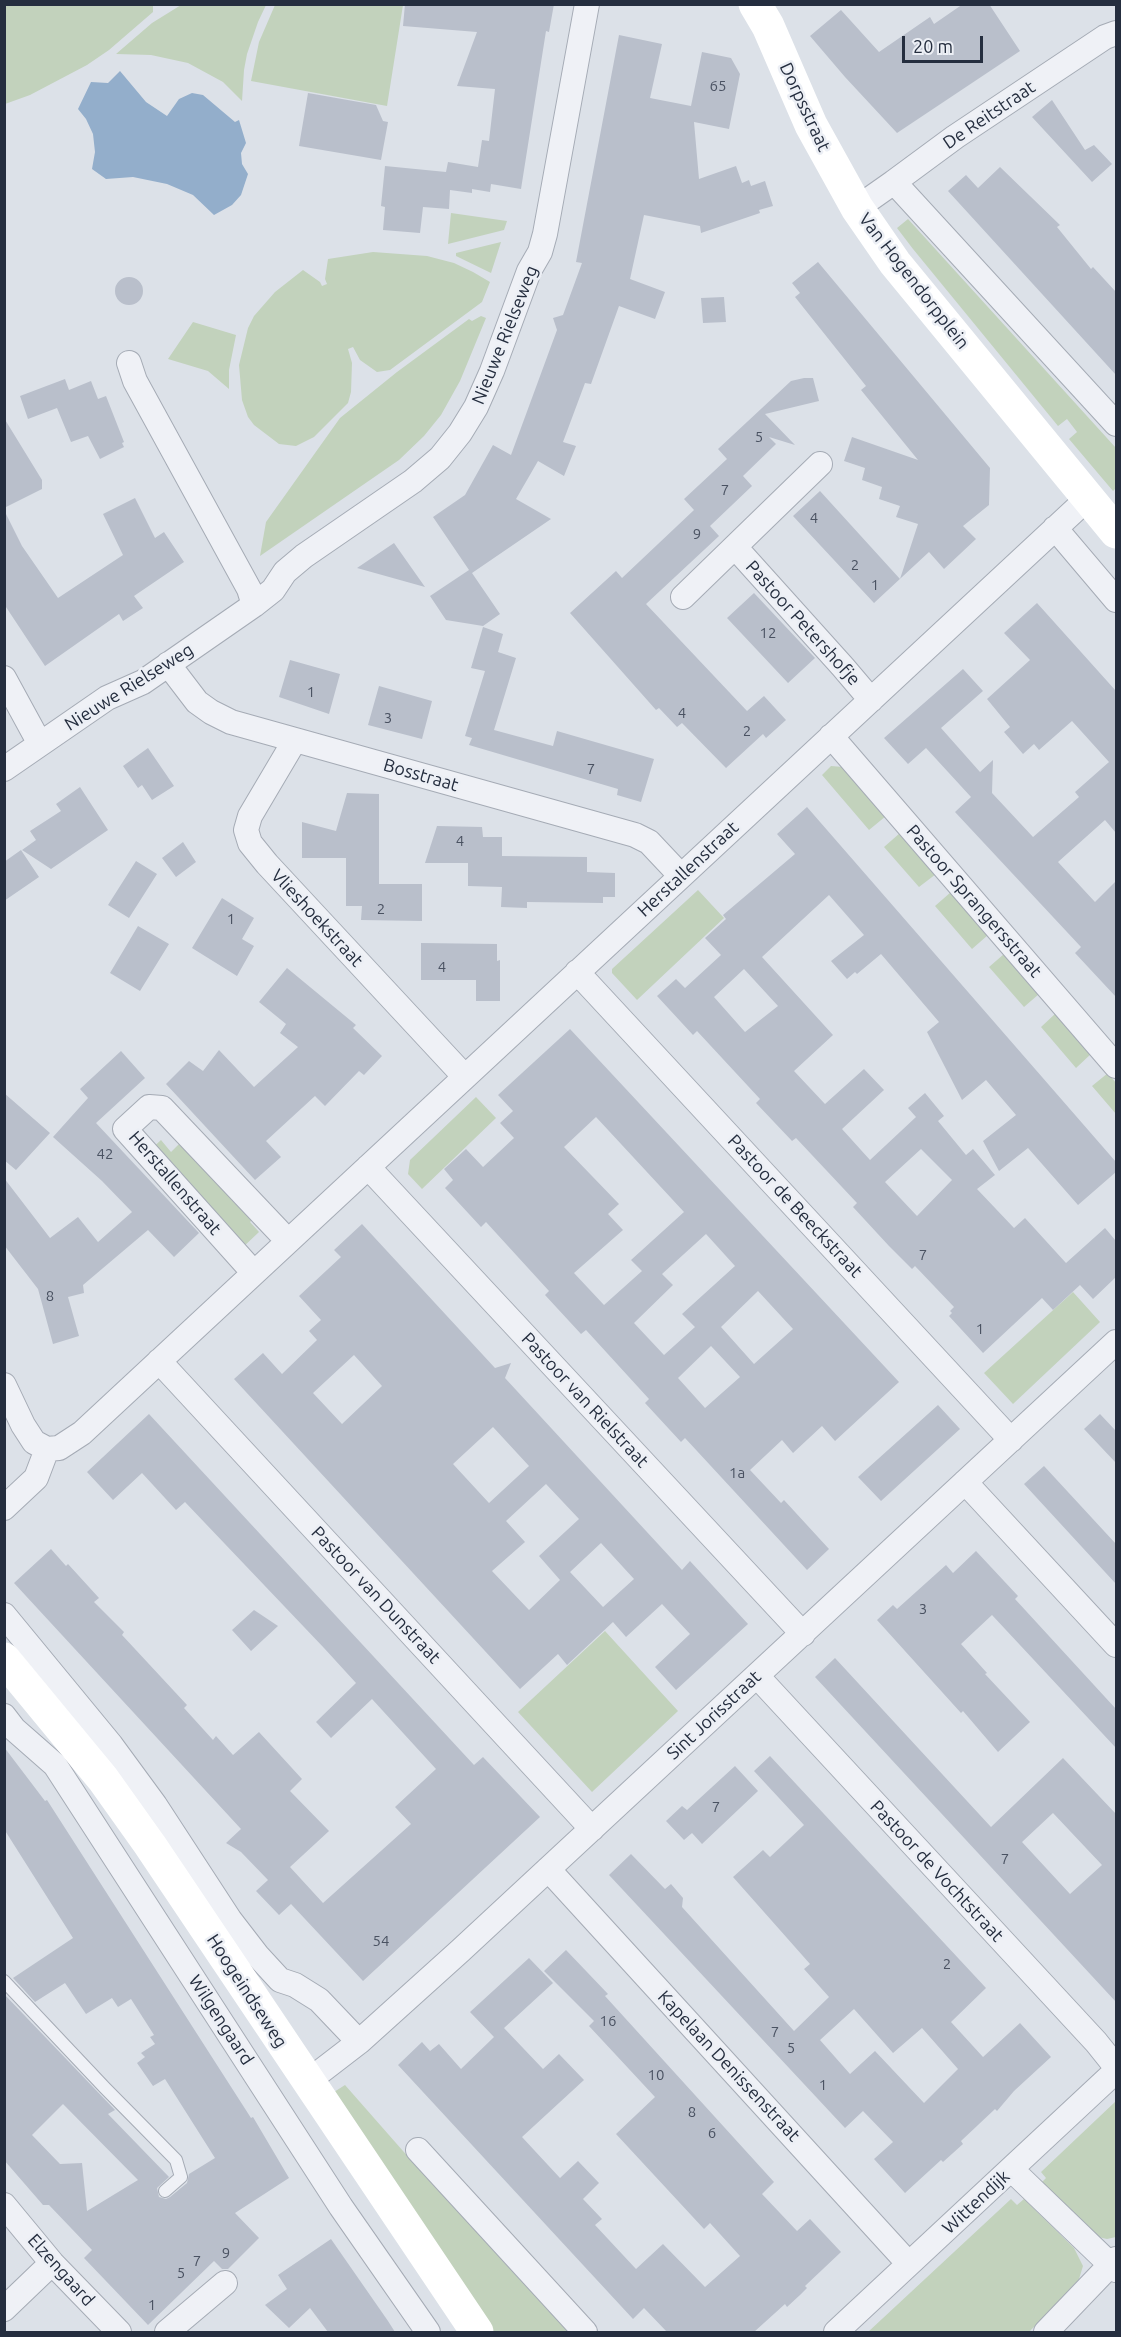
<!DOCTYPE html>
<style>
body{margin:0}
#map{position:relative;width:1121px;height:2337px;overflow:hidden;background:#dce1e8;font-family:Ubuntu,sans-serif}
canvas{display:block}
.frame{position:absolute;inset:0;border:6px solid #252e3f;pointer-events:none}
.scale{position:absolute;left:902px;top:36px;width:81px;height:27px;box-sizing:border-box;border:3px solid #252e3f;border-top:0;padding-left:8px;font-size:18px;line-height:21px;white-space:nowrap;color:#252e3f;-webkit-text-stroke:4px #eceff5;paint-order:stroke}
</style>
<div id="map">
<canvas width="1121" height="2337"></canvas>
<div class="frame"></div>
<div class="scale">20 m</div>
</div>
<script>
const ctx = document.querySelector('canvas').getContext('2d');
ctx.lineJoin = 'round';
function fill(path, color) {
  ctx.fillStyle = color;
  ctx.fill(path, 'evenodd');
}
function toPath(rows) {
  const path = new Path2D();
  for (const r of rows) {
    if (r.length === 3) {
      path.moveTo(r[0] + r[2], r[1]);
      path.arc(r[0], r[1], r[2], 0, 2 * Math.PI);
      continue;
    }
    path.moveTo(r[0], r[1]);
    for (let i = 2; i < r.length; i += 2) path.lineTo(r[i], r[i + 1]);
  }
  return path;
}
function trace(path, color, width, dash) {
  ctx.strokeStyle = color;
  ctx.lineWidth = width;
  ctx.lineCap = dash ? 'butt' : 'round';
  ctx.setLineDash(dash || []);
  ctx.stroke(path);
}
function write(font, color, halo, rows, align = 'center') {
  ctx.font = font + ' Ubuntu,sans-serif';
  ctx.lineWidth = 5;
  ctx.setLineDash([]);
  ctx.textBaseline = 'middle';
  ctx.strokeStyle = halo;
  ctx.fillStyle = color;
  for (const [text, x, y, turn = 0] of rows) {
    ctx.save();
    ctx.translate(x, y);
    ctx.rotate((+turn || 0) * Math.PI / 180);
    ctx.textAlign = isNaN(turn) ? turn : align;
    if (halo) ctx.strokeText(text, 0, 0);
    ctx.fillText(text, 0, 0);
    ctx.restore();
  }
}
fill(toPath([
 [5,4,153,4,153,12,109,50,87,65,30,95,5,104],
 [181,5,266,5,258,22,247,54,244,70,242,101,223,82,188,63,151,55,116,54,152,23],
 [275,5,403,5,387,106,251,81,259,42],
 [451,213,507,221,504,230,448,244],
 [908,219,1116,448,1116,488,1113,491,1069,439,1077,432,1067,419,1058,426,913,249,897,228],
 [501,242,491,273,456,256,456,253],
 [373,252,427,256,454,263,473,272,490,282,482,302,390,370,377,372,360,360,353,347,348,349,352,363,351,392,348,403,314,437,296,446,279,444,254,425,248,417,242,400,239,365,248,328,254,316,275,292,303,270,320,282,322,286,327,284,325,279,328,259],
 [481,316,486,318,460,381,441,415,424,436,399,460,260,556,266,522,340,418,397,372,469,319,472,321],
 [193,322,236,335,229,370,229,389,208,371,168,359],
 [831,766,843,767,886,816,869,830,822,775],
 [900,833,936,874,919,887,884,847],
 [698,890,724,918,637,1000,612,973,612,969],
 [951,892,988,935,972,949,935,906],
 [1004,954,1039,994,1024,1007,989,967],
 [1056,1013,1091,1054,1076,1068,1041,1027],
 [1108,1073,1116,1083,1116,1114,1092,1086],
 [476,1097,496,1118,422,1189,408,1174,410,1160],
 [161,1140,171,1152,181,1142,252,1220,250,1222,259,1232,240,1250,148,1152],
 [1073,1292,1100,1322,1013,1404,984,1373],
 [605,1631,678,1711,592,1792,518,1712],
 [345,2085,403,2151,569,2332,493,2332,334,2092],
 [1116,2101,1116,2237,1107,2239,1098,2237,1041,2183,1046,2178,1041,2172],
 [1011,2199,1017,2205,1024,2199,1074,2248,1083,2266,1079,2279,1075,2285,1029,2332,868,2332]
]), '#c2d2bc');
fill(toPath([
 [120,71,146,102,167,116,179,99,192,93,203,95,235,122,239,120,246,143,241,153,242,164,248,174,241,195,232,205,214,215,193,195,167,184,133,177,106,179,92,169,95,152,93,134,86,119,78,109,91,82,108,83]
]), '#93aecb');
fill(toPath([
 [405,4,554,4,549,32,546,31,521,189,491,184,490,192,472,189,472,193,450,190,449,209,423,207,420,233,383,230,385,207,381,206,385,166,446,172,448,162,478,167,482,140,489,141,495,89,457,86,477,32,403,26],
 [963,4,989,4,1020,51,897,133,845,77,810,36,841,10,879,52,930,17,934,24],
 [619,35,662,44,650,98,691,106,702,52,731,58,740,74,729,129,694,122,699,179,736,166,742,183,749,180,751,186,765,181,773,206,759,210,760,213,701,233,700,226,644,215,630,279,665,292,655,319,619,306,591,384,585,383,563,442,576,446,564,476,538,461,516,499,551,519,472,573,500,614,483,626,446,620,430,596,469,570,433,517,465,495,493,445,511,455,557,330,553,318,563,315,582,263,576,262],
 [308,93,376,105,383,121,388,122,381,160,299,146],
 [1052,100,1085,150,1094,145,1112,164,1092,182,1032,117],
 [1000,167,1060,225,1057,227,1091,269,1093,267,1116,292,1116,375,948,191,966,175,978,188],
 [818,262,990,468,989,505,963,526,976,539,944,569,929,552,874,603,793,516,820,491,900,579,918,524,896,517,900,506,879,499,882,487,862,480,865,468,844,461,852,437,918,460,861,390,866,386,795,297,800,293,792,283],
 [129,291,14],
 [724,297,726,322,703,323,701,298],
 [804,378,813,378,819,401,765,414,795,445,769,437,776,444,743,476,752,486,710,526,719,536,646,604,747,711,764,696,786,720,766,738,763,734,726,768,682,723,677,727,659,708,656,710,570,613,616,571,622,578,694,510,684,499,727,459,718,449,791,381],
 [65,379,69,390,91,381,98,399,106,396,124,442,122,443,124,447,100,459,88,436,71,442,57,408,28,419,20,396],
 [4,418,42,480,42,489,4,508],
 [135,498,155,538,164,532,184,562,134,596,143,608,123,621,119,614,45,666,4,604,4,510,22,546,58,598,123,555,103,514],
 [394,543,425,587,357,568],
 [754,593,815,658,788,683,727,618],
 [1037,603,1116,691,1116,833,1105,820,1058,862,1095,902,1116,881,1116,997,1075,953,1081,947,955,812,971,797,926,748,908,764,884,738,963,669,983,691,941,728,980,772,993,760,992,793,1033,837,1079,797,1075,792,1109,762,1072,721,1039,750,1034,744,1023,754,1004,732,1010,727,987,699,1030,660,1004,633],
 [483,627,503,634,498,652,516,658,494,730,553,746,557,731,654,759,641,802,617,795,618,789,469,745,472,738,465,736,485,671,471,668],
 [290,660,340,674,329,714,279,697],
 [379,686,432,701,422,739,368,725],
 [148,748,174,786,152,800,142,785,138,788,123,766],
 [80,787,108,830,51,869,22,850,36,840,30,831,61,811,56,804],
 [347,793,379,794,379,884,422,884,422,921,361,920,362,906,346,906,346,858,302,858,302,822,336,831],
 [807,807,1116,1162,1116,1172,1078,1205,1028,1148,999,1171,983,1141,1016,1115,986,1080,962,1100,927,1032,939,1022,881,954,857,974,855,972,847,979,831,961,864,935,829,895,762,957,833,1035,794,1071,825,1104,864,1069,884,1090,842,1129,870,1160,916,1117,908,1108,925,1093,944,1116,938,1121,966,1155,973,1149,995,1175,977,1189,1014,1228,1025,1218,1066,1263,1105,1228,1116,1241,1116,1277,1093,1299,1080,1285,1053,1310,1042,1298,983,1353,949,1316,952,1313,950,1311,954,1307,915,1266,912,1269,889,1246,853,1207,857,1203,796,1138,792,1141,756,1103,760,1099,697,1031,693,1035,657,996,676,979,685,988,721,955,705,938,726,919,723,915,795,854,777,834],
 [744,969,778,1006,745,1032,714,997],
 [921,1149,952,1180,917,1216,885,1182],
 [437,826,482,827,483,837,502,837,502,856,587,857,587,872,615,873,615,897,603,897,603,903,527,902,527,908,501,907,502,887,468,886,468,863,425,863],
 [183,842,196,862,176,877,162,858],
 [21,850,39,877,4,901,4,862],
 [136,861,157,874,129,918,108,905],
 [222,898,254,918,242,939,254,946,237,976,192,948],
 [138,926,169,944,140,991,110,973],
 [421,943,497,944,497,961,500,960,500,1001,476,1001,476,980,421,980],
 [287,968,356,1025,353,1028,382,1056,364,1075,359,1071,325,1106,315,1096,266,1141,281,1157,255,1180,166,1084,189,1061,203,1071,219,1050,254,1087,298,1047,280,1033,286,1024,259,1002],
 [570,1029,899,1382,835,1441,822,1426,793,1453,782,1440,750,1470,781,1503,784,1500,829,1549,807,1570,685,1438,681,1442,645,1403,649,1399,586,1330,581,1334,545,1295,549,1291,486,1222,481,1227,445,1188,453,1180,444,1169,466,1149,483,1167,514,1138,500,1123,513,1111,498,1095],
 [596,1117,684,1212,631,1260,642,1271,604,1305,574,1273,623,1230,608,1214,619,1204,564,1147],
 [706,1234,735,1266,682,1314,695,1327,664,1355,634,1323,673,1285,662,1274],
 [758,1291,793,1329,754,1364,721,1327],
 [711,1346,740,1377,705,1408,678,1378],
 [121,1051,145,1078,96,1123,199,1233,174,1257,148,1230,83,1285,84,1293,68,1297,79,1336,53,1344,38,1289,4,1245,4,1178,50,1238,78,1217,98,1242,132,1212,102,1181,53,1137,88,1098,80,1089],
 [4,1093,50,1133,16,1170,4,1160],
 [362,1224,495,1368,511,1363,505,1378,682,1570,690,1561,748,1624,676,1690,655,1667,690,1634,662,1604,626,1637,613,1622,567,1665,558,1654,520,1689,234,1379,263,1353,282,1374,317,1340,309,1331,321,1320,299,1296,341,1257,334,1250],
 [354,1355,382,1386,342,1424,313,1393],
 [493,1427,529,1466,489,1503,453,1464],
 [546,1484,579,1519,539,1556,560,1580,529,1610,492,1571,525,1542,506,1521],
 [601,1543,634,1579,603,1607,570,1572],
 [938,1405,960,1429,881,1501,858,1477],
 [149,1414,474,1765,483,1757,540,1817,363,1981,291,1904,279,1915,256,1891,268,1880,241,1852,226,1843,241,1829,14,1583,51,1549,66,1566,68,1564,99,1598,94,1602,124,1632,122,1635,187,1705,184,1708,213,1740,216,1736,233,1755,259,1732,302,1779,290,1791,329,1831,290,1867,323,1903,411,1824,395,1807,436,1769,372,1699,331,1738,316,1722,356,1683,324,1648,185,1502,176,1510,142,1473,113,1500,87,1472],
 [1100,1414,1116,1431,1116,1463,1084,1429],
 [1044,1466,1116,1544,1116,1584,1024,1484],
 [976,1551,1018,1596,1015,1599,1116,1709,1116,1748,992,1615,961,1644,987,1673,985,1674,1030,1722,998,1752,963,1711,961,1713,877,1620,893,1605,897,1609,946,1565,953,1573],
 [254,1610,278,1626,251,1651,232,1630],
 [835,1658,991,1827,1063,1758,1116,1814,1116,2002,815,1677],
 [1053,1813,1102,1865,1070,1894,1022,1842],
 [4,1747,45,1801,47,1800,251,2118,253,2117,289,2178,235,2213,259,2238,228,2269,222,2269,214,2261,148,2325,84,2258,92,2250,49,2205,43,2205,4,2160,4,1994,115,2110,108,2114,169,2177,157,2188,159,2197,166,2199,170,2197,187,2183,189,2174,215,2158,165,2079,153,2086,137,2063,145,2057,141,2053,155,2044,150,2037,154,2035,131,1999,118,2007,112,1998,86,2014,65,1983,35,2002,13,1978,73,1938,4,1829],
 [63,2104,138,2180,87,2211,82,2163,60,2164,32,2135],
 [770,1756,986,1988,951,2022,983,2057,1020,2023,1051,2057,1014,2091,997,2111,995,2109,961,2141,963,2144,943,2162,941,2160,905,2193,874,2159,893,2142,863,2111,845,2128,609,1875,631,1854,665,1889,671,1884,683,1898,682,1907,794,2031,829,1997,804,1969,810,1964,733,1877,763,1850,770,1857,804,1825,754,1771],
 [854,2009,893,2053,922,2028,958,2069,924,2103,875,2051,850,2074,820,2040],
 [735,1766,758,1791,702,1844,692,1833,684,1840,666,1821,682,1806,687,1810],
 [566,1950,608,1994,605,1996,774,2182,762,2194,797,2231,810,2219,841,2252,805,2286,807,2288,800,2295,787,2307,785,2304,754,2332,667,2332,644,2308,633,2319,398,2065,422,2042,430,2051,439,2044,461,2069,494,2037,470,2012,529,1958,553,1983,504,2028,543,2069,559,2054,584,2080,522,2137,560,2178,578,2161,599,2183,583,2199,602,2219,595,2225,636,2269,663,2244,705,2287,740,2256,710,2223,704,2229,616,2134,655,2097,589,2026,594,2021,544,1971],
 [331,2239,388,2321,395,2332,328,2332,310,2308,289,2328,265,2305,287,2289,278,2275]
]), '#b9bfcb');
const lane = toPath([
 [4,1981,105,2088,176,2160,181,2177,165,2191]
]);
const street = toPath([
 [894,182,955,137,1105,37,1116,33],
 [857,208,894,182,1116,424],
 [129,363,135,381,249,589,254,605],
 [1055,528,1116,600],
 [735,547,843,667,871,700],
 [683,597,820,464],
 [168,664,197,702,211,712,231,722,635,835,649,842,681,876],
 [4,678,40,744],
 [831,736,1116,1066],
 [295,740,250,816,246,830,250,843,267,864,465,1077],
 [4,769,107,698,143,682,254,605,273,590,285,572,304,556,413,481,440,458,460,433,476,407,492,371,529,271,540,252,545,234,587,4],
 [577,972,1011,1440],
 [368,1167,803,1634],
 [254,1273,125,1129,149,1107,162,1108,288,1241],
 [159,1361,592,1829],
 [4,1385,23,1425,34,1442,47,1449],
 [47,1449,59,1448,82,1433,1088,498],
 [965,1482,1116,1645],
 [4,1508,36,1478,47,1449],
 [4,1615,111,1745,155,1805,230,1920,257,1955,280,1980,295,1985,319,2000,359,2042],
 [757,1676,1096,2042,1116,2067],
 [4,1716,14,1729,55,1765,341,2207,428,2332],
 [548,1869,909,2264],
 [307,2082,359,2042,460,1951,1116,1342],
 [418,2150,585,2332],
 [1011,2169,1116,2270],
 [4,2205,52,2263,119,2332],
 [4,2309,52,2263],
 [167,2332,225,2283],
 [836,2332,1116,2071],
 [1046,2332,1116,2259]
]);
trace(lane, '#a5abb5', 14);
trace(street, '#a5abb5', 26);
trace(lane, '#eff1f6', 12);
trace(street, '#eff1f6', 24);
trace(toPath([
 [755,4,768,26,811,125,857,208,895,263,1116,532],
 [4,1659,103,1779,150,1845,477,2332]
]), '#fff', 33);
write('15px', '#4a5262', null, [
 ["65",718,86],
 ["5",759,437],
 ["7",725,490],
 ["4",814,518],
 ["9",697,534],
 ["2",855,565],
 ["1",875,585],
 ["12",768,633],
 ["1",311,692],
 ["4",682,713],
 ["3",388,718],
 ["2",747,731],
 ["7",591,769],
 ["4",460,841],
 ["2",381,909],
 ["1",231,919],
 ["4",442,967],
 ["42",105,1154],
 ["7",923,1255],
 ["8",50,1296],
 ["1",980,1329],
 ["1a",737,1473],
 ["3",923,1609],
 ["7",716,1807],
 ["7",1005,1859],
 ["54",381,1941],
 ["2",947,1964],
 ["16",608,2021],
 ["7",775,2032],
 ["5",791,2048],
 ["10",656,2075],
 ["1",823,2085],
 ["8",692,2112],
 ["6",712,2133],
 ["9",226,2253],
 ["7",197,2261],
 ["5",181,2273],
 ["1",152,2305]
]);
write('18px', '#252e3f', '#eceff5', [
 ["Dorpsstraat",805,107,65],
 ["De Reitstraat",989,115,-34],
 ["Van Hogendorpplein",914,281,52],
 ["Nieuwe Rielseweg",505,335,-68],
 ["Pastoor Petershofje",803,623,48],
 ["Nieuwe Rielseweg",129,687,-32],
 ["Bosstraat",421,775,16],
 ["Herstallenstraat",688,869,-43],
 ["Pastoor Sprangersstraat",974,901,49],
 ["Vlieshoekstraat",317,918,47],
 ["Herstallenstraat",175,1183,49],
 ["Pastoor de Beeckstraat",795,1206,47],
 ["Pastoor van Rielstraat",585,1400,47],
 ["Pastoor van Dunstraat",376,1595,47],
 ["Sint Jorisstraat",714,1715,-43],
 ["Pastoor de Vochtstraat",937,1871,47],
 ["Hoogeindseweg",247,1991,57],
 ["Wilgengaard",221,2020,57],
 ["Kapelaan Denissenstraat",729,2066,47],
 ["Wittendijk",976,2202,-43],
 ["Elzengaard",61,2270,48]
]);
</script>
